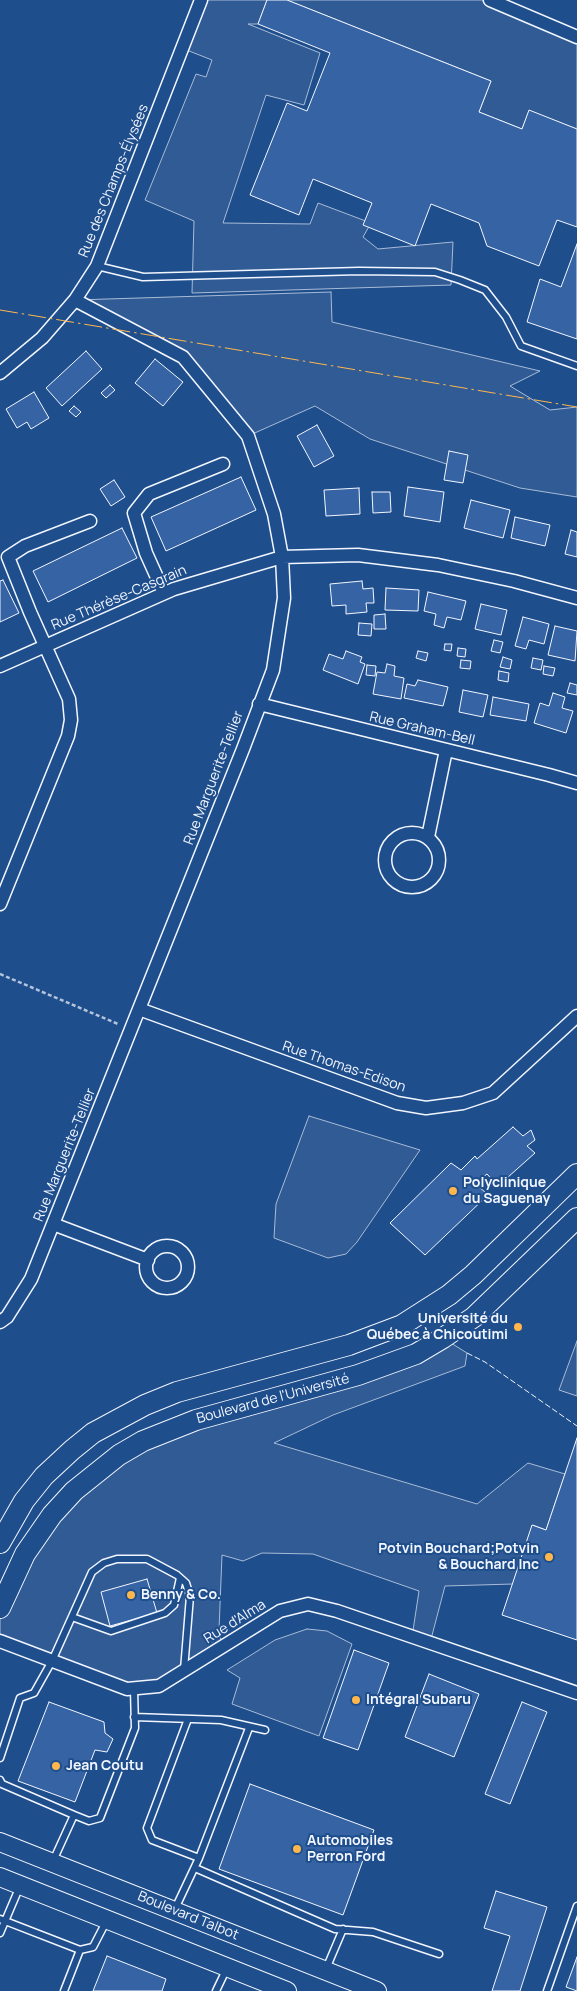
<!DOCTYPE html>
<meta charset="utf-8">
<style>
body{margin:0}
canvas{display:block;background:#1f4e8c}
</style>
<canvas width="577" height="1991"></canvas>
<script>
const ctx = document.querySelector('canvas').getContext('2d');
ctx.lineJoin = 'round';
function fill(path, color) {
  ctx.fillStyle = color;
  ctx.fill(path, 'evenodd');
}
function toPath(rows) {
  const path = new Path2D();
  for (const r of rows) {
    if (r.length === 3) {
      path.moveTo(r[0] + r[2], r[1]);
      path.arc(r[0], r[1], r[2], 0, 2 * Math.PI);
      continue;
    }
    path.moveTo(r[0], r[1]);
    for (let i = 2; i < r.length; i += 2) path.lineTo(r[i], r[i + 1]);
  }
  return path;
}
function trace(path, color, width, dash) {
  ctx.strokeStyle = color;
  ctx.lineWidth = width;
  ctx.lineCap = dash ? 'butt' : 'round';
  ctx.setLineDash(dash || []);
  ctx.stroke(path);
}
function write(font, color, halo, rows, align = 'center') {
  ctx.font = font + ' Manrope,sans-serif';
  ctx.lineWidth = 4;
  ctx.setLineDash([]);
  ctx.textBaseline = 'middle';
  ctx.strokeStyle = halo;
  ctx.fillStyle = color;
  for (const [text, x, y, turn = 0] of rows) {
    ctx.save();
    ctx.translate(x, y);
    ctx.rotate((+turn || 0) * Math.PI / 180);
    ctx.textAlign = isNaN(turn) ? turn : align;
    if (halo) ctx.strokeText(text, 0, 0);
    ctx.fillText(text, 0, 0);
    ctx.restore();
  }
}
const built = toPath([
 [203,0,267,0,258,24,248,24,320,53,304,105,266,95,223,223,310,224,318,203,371,223,363,237,378,249,453,242,451,285,192,293,194,221,145,200,196,74,206,77,212,60,184,49,203,0],
 [287,0,488,0,577,38,577,129,529,111,522,129,479,112,491,81,287,0],
 [331,292,332,322,540,371,510,386,550,410,577,407,577,497,520,488,370,439,315,406,248,436,183,357,75,300,331,292],
 [309,1116,420,1150,357,1242,346,1254,328,1258,274,1238,276,1204,309,1116],
 [443,1338,467,1353,465,1366,333,1415,274,1443,477,1504,528,1463,565,1474,546,1530,533,1525,513,1584,445,1586,430,1643,412,1637,419,1591,313,1554,262,1553,243,1561,222,1555,219,1630,222,1647,159,1686,127,1689,0,1641,0,1608,25,1554,119,1455,443,1338],
 [577,1341,577,1396,559,1390,577,1341],
 [307,1629,327,1631,352,1644,319,1736,232,1704,240,1678,227,1670,275,1640,307,1629]
]);
fill(built, '#305b95');
trace(built, '#a8bbd7', 1);
const building = toPath([
 [267,0,287,0,491,81,479,112,522,129,529,110,577,129,577,227,557,220,539,266,487,246,479,223,431,204,415,246,363,225,372,203,313,179,299,215,250,195,287,103,307,111,330,53,258,24,267,0],
 [577,244,577,339,527,322,540,279,561,287,577,244],
 [86,351,102,369,62,406,46,388,86,351],
 [155,359,183,382,163,406,135,383,155,359],
 [110,385,115,390,106,398,101,393,110,385],
 [34,392,49,418,31,429,27,422,17,428,6,409,34,392],
 [74,406,81,412,76,417,69,411,74,406],
 [317,425,334,456,314,467,297,436,317,425],
 [449,451,468,455,463,483,444,480,449,451],
 [241,477,256,510,166,551,151,517,241,477],
 [114,480,125,497,111,506,100,489,114,480],
 [408,487,444,492,440,522,404,516,408,487],
 [359,488,360,514,326,516,324,490,359,488],
 [372,492,390,492,391,512,373,513,372,492],
 [471,500,510,510,503,538,464,528,471,500],
 [515,517,550,525,545,546,511,538,515,517],
 [122,528,137,558,48,602,33,571,122,528],
 [571,530,577,532,577,557,565,554,571,530],
 [3,580,19,613,0,622,0,581,3,580],
 [362,581,363,589,373,588,374,603,366,603,367,612,346,614,346,605,332,606,330,584,362,581],
 [386,588,419,590,418,611,385,610,386,588],
 [428,592,466,601,461,620,447,617,444,628,434,625,436,614,424,611,428,592],
 [481,604,507,610,501,635,475,629,481,604],
 [385,614,386,629,374,629,374,615,385,614],
 [523,617,549,624,544,644,529,640,526,649,515,646,523,617],
 [359,623,372,624,371,636,358,635,359,623],
 [555,626,577,631,575,661,548,655,555,626],
 [494,640,503,642,500,653,491,651,494,640],
 [445,644,452,644,451,651,444,650,445,644],
 [458,648,466,649,465,657,457,656,458,648],
 [346,651,362,657,360,662,365,664,358,684,323,670,329,654,343,659,346,651],
 [418,651,428,653,426,661,416,658,418,651],
 [503,657,512,660,510,669,500,667,503,657],
 [533,658,543,660,541,670,531,668,533,658],
 [461,660,471,661,470,669,460,668,461,660],
 [387,664,395,666,394,676,404,678,401,699,373,694,377,672,385,673,387,664],
 [367,665,376,666,375,676,366,675,367,665],
 [544,666,555,668,553,676,543,674,544,666],
 [499,671,509,673,508,682,498,680,499,671],
 [418,680,448,687,443,706,404,698,407,684,415,686,418,680],
 [570,683,577,685,577,695,567,693,570,683],
 [463,690,488,695,483,717,459,712,463,690],
 [553,693,565,697,562,708,573,711,566,733,534,723,540,703,549,706,553,693],
 [493,697,529,704,526,721,490,715,493,697],
 [513,1127,523,1136,531,1130,535,1140,527,1146,535,1153,498,1186,487,1174,475,1183,488,1195,425,1255,390,1223,451,1163,461,1170,475,1156,477,1159,513,1127],
 [577,1438,577,1640,502,1615,532,1525,546,1530,577,1438],
 [147,1579,157,1613,110,1626,101,1592,147,1579],
 [354,1650,389,1663,358,1750,323,1738,354,1650],
 [429,1674,479,1694,454,1757,405,1737,429,1674],
 [49,1702,104,1722,105,1733,113,1739,107,1752,95,1750,75,1802,18,1781,49,1702],
 [522,1702,547,1712,510,1804,485,1794,522,1702],
 [250,1784,374,1830,343,1915,219,1869,250,1784],
 [496,1891,547,1907,520,1991,492,1991,510,1936,484,1928,496,1891],
 [107,1956,166,1979,162,1991,93,1991,107,1956],
 [577,1957,577,1991,566,1987,577,1957]
]);
fill(building, '#3563a3');
trace(building, '#f2f6ff', 1);
const service = toPath([
 [97,266,143,277,359,271,435,272,460,280,485,290,506,317,521,346,577,366],
 [72,1617,111,1631,165,1613,174,1605,180,1578],
 [134,1717,221,1720,265,1730],
 [188,1719,147,1828,152,1840,199,1858,249,1728],
 [0,1758,20,1698,34,1693,52,1661,92,1572,104,1563,117,1559,147,1559,177,1575,186,1583,190,1596,184,1670],
 [0,1780,2,1784,74,1815,53,1861],
 [74,1815,89,1821,100,1818,135,1728,134,1689],
 [195,1868,335,1929,373,1932,439,1954],
 [174,1911,199,1858],
 [0,1919,80,1950,64,1991],
 [0,1933,20,1886],
 [80,1950,93,1947,107,1920],
 [326,1969,343,1929],
 [216,1991,227,1968],
 [547,1991,577,1906]
]);
const minor = toPath([
 [490,0,577,37],
 [0,373,42,338,75,300,97,266,201,0],
 [164,593,146,553,134,513,149,494,223,464],
 [0,666,174,589,282,557,358,555,438,565,514,581,577,598],
 [259,704,549,775,577,783],
 [412,860,27],
 [428,837,446,750],
 [0,904,68,736,71,720,69,699,30,612,8,557,25,546,90,521],
 [139,1009,397,1103,426,1108,463,1103,493,1093,577,1016],
 [53,1224,148,1260],
 [167,1267,21],
 [0,1322,7,1317,31,1279,243,749,273,670,284,598,282,557,274,514,248,436,183,357,75,300],
 [0,1641,127,1689,159,1686,280,1611,308,1604,337,1611,577,1693]
]);
const secondary = toPath([
 [0,1842,377,1991],
 [0,1877,287,1991]
]);
const primary = toPath([
 [0,1543,24,1501,44,1476,72,1450,93,1433,145,1405,177,1392,349,1345,402,1325,449,1295,473,1275,577,1174],
 [0,1608,25,1554,52,1515,74,1491,119,1455,143,1441,196,1420,358,1375,416,1354,443,1338,474,1317,577,1218]
]);
trace(service, '#f2f6ff', 9);
trace(minor, '#f2f6ff', 15);
trace(secondary, '#f2f6ff', 20);
trace(primary, '#f2f6ff', 22);
trace(toPath([
 [0,974,118,1024]
]), '#b3c4dc', 2.5, [4, 2.5]);
trace(service, '#1f4e8c', 6);
trace(minor, '#1f4e8c', 12);
trace(secondary, '#1f4e8c', 18);
trace(primary, '#1f4e8c', 20);
trace(toPath([
 [467,1353,485,1362,577,1426]
]), '#f2f6ff', 1, [6, 2.5]);
trace(toPath([
 [0,310,577,407]
]), '#ffb74d', 1, [18, 4, 2.5, 4]);
for (const [x, y, r, color] of [
 [453,1191,5,"#ffb74d"],
 [518,1327,5,"#ffb74d"],
 [549,1557,5,"#ffb74d"],
 [131,1595,5,"#ffb74d"],
 [356,1700,5,"#ffb74d"],
 [56,1766,5,"#ffb74d"],
 [297,1849,5,"#ffb74d"]
]) {
  const dot = new Path2D();
  dot.arc(x, y, r, 0, 2 * Math.PI);
  ctx.fillStyle = color;
  ctx.fill(dot);
  trace(dot, '#1f4e8c', 2);
}
write('14px', '#f2f6ff', '#1f4e8c', [
 ["Rue des Champs-Élysées",114,181,-68],
 ["Rue Thérèse-Casgrain",119,598,-23],
 ["Rue Graham-Bell",422,729,13],
 ["Rue Marguerite-Tellier",214,778,-69],
 ["Rue Thomas-Edison",344,1067,19],
 ["Rue Marguerite-Tellier",65,1155,-68],
 ["Boulevard de l'Université",273,1399,-15],
 ["Rue d'Alma",235,1622,-32],
 ["Boulevard Talbot",188,1916,22]
]);
write('bold 14px', '#f2f6ff', '#1f4e8c', [
 ["Polyclinique",463,1183],
 ["du Saguenay",463,1199],
 ["Université du",508,1319,"right"],
 ["Québec à Chicoutimi",508,1335,"right"],
 ["Potvin Bouchard;Potvin",539,1549,"right"],
 ["& Bouchard Inc",539,1565,"right"],
 ["Benny & Co.",141,1595],
 ["Intégral Subaru",366,1700],
 ["Jean Coutu",66,1766],
 ["Automobiles",307,1841],
 ["Perron Ford",307,1857]
], 'left');
</script>
